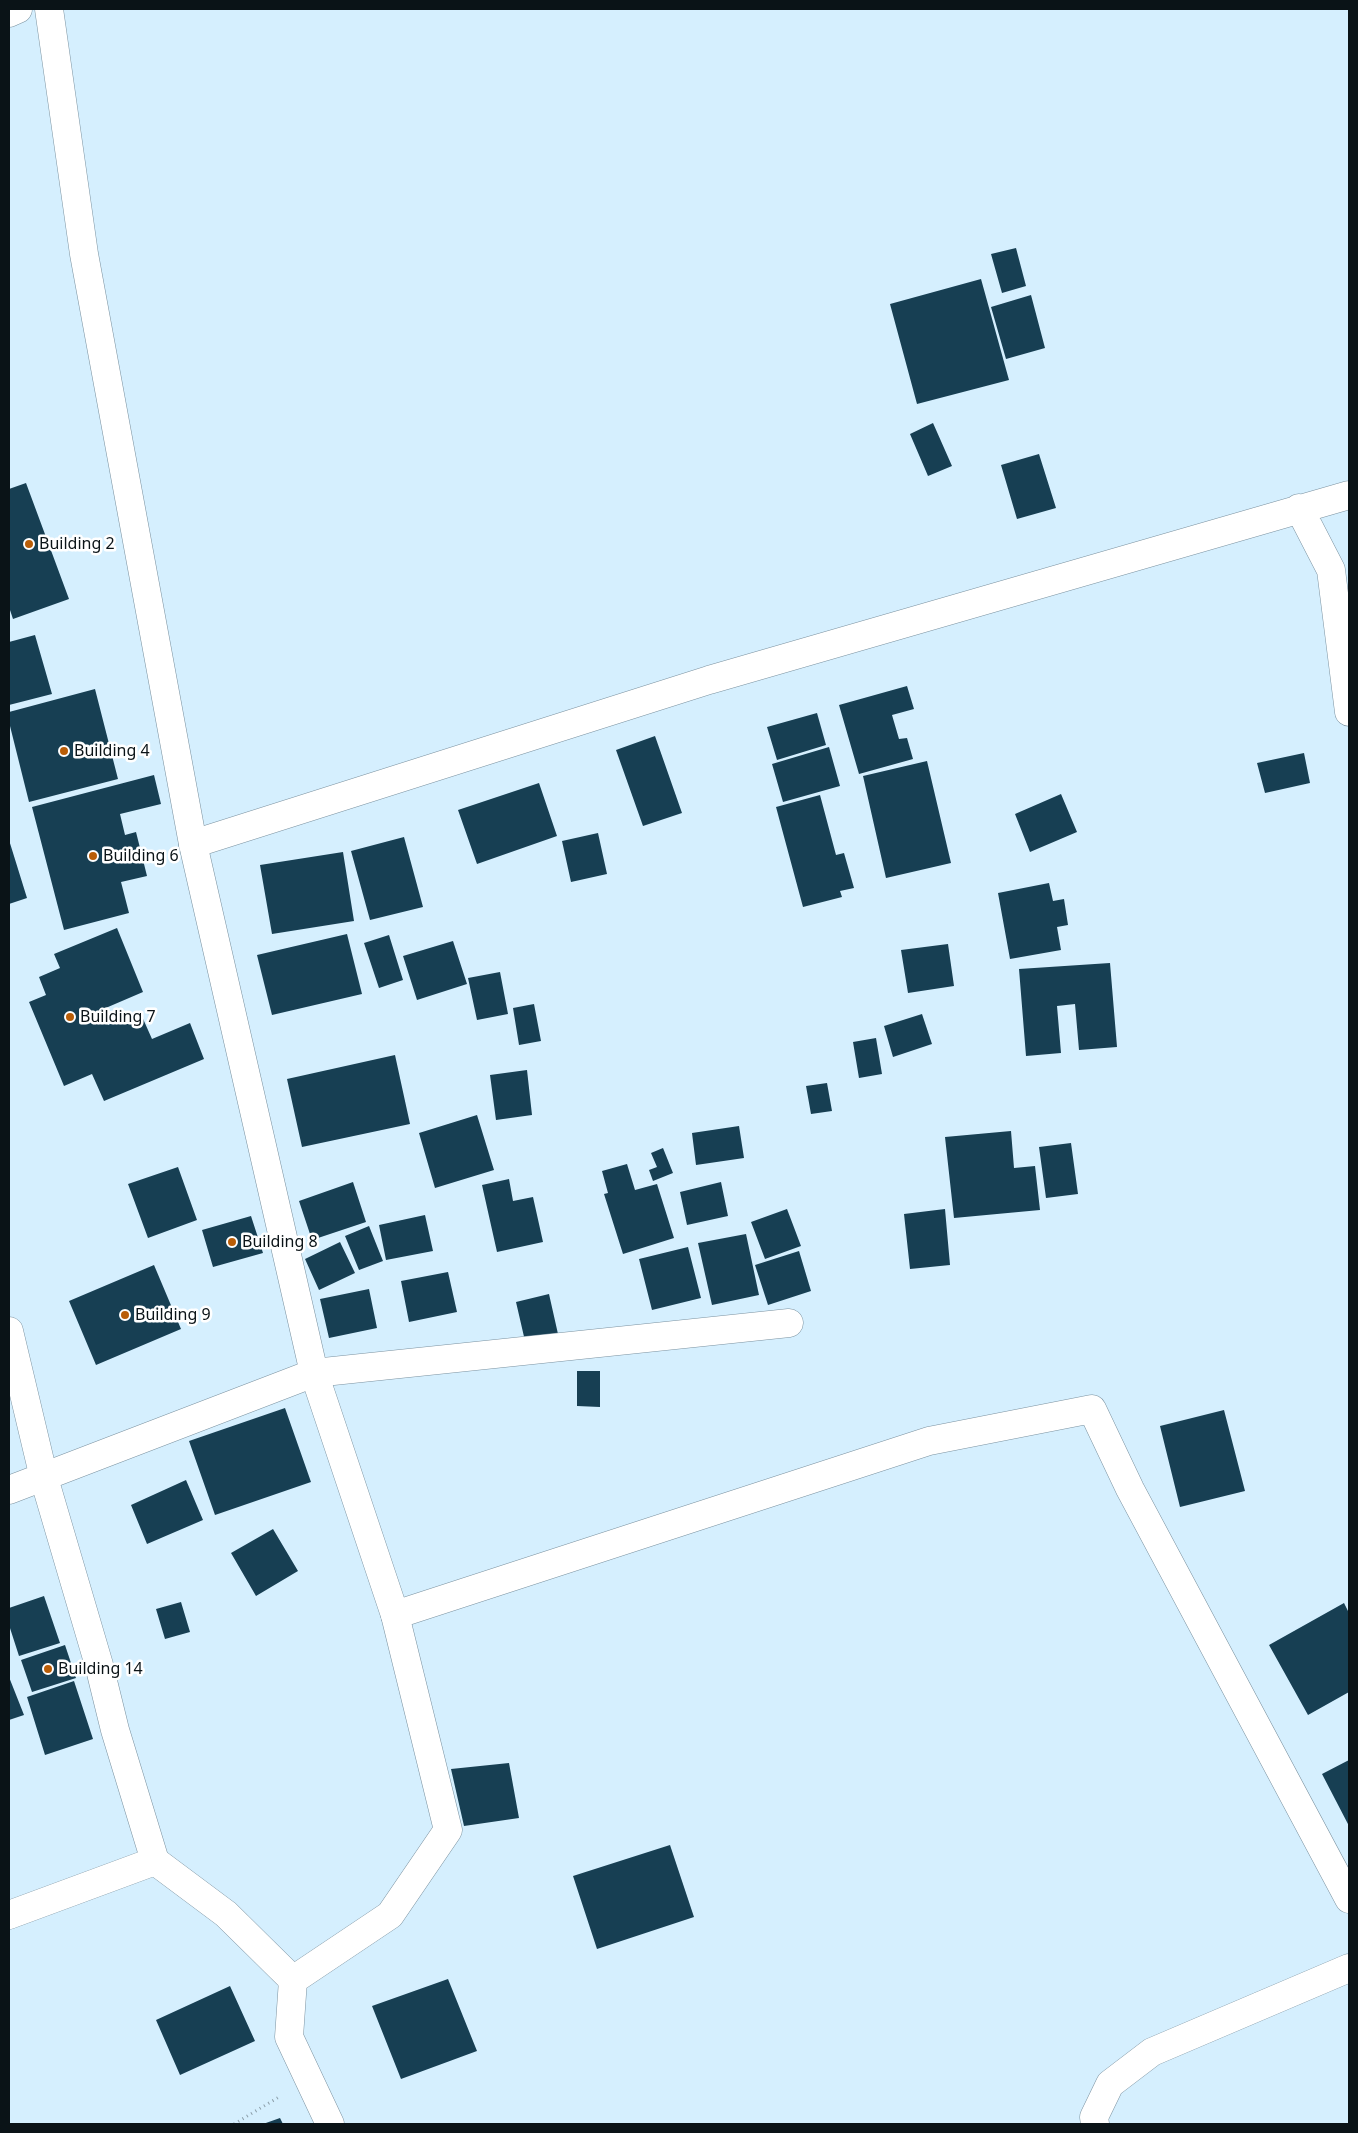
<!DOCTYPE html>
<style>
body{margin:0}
#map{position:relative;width:1358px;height:2133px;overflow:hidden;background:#d5effe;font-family:"Noto Sans",sans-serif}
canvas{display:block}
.frame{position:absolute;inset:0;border:10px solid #0a1317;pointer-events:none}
</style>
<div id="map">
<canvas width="1358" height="2133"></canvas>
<div class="frame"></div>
</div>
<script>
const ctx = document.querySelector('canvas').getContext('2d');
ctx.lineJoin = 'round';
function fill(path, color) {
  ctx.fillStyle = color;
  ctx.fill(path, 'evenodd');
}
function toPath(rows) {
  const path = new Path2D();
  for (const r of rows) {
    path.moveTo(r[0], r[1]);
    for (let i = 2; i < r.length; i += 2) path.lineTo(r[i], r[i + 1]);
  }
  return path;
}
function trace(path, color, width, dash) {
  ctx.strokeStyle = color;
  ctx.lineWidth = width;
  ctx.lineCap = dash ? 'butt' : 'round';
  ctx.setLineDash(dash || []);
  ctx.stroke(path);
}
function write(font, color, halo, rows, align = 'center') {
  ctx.font = font + ' "Noto Sans",sans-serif';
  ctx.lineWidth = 5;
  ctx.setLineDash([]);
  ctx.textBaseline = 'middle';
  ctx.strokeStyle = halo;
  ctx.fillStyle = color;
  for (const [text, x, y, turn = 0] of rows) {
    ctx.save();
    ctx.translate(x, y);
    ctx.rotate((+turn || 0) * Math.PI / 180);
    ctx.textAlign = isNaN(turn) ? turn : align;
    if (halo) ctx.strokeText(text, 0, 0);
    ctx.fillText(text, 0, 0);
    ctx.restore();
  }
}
fill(toPath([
 [1016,248,1026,286,1002,293,991,254],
 [981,279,1009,380,917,404,890,304],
 [1031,295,1045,348,1006,359,991,307],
 [933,423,952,466,928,476,910,434],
 [1039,454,1056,508,1017,519,1001,465],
 [26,483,69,599,13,619,9,607,9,489],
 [35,635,52,694,9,705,9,642],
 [907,686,914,709,892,715,899,739,907,738,913,759,859,774,839,705],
 [95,689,118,779,29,802,9,722,9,712],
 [817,713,826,745,777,760,767,727],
 [655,736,682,813,643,826,616,750],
 [829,747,840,786,783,802,772,764],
 [1304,753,1310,783,1265,793,1257,763],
 [927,761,951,863,886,878,863,776],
 [154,775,161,804,120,814,125,835,136,832,147,876,121,882,129,913,64,930,32,807],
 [539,783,557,836,477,864,458,810],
 [1061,794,1077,832,1030,852,1015,814],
 [820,795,836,855,844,853,854,888,840,891,842,897,803,907,776,807],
 [598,833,607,874,571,882,562,841],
 [404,837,423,907,370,920,351,851],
 [9,840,27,898,9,904],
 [343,852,354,921,272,934,260,865],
 [1049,883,1053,901,1064,899,1068,925,1057,927,1061,950,1010,959,998,893],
 [117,928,143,992,101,1010,108,1025,140,1012,152,1039,190,1023,204,1059,104,1101,92,1074,64,1086,29,1002,46,995,39,977,60,968,54,954],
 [347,934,362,994,272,1015,257,955],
 [389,935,403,980,379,988,364,943],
 [453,941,467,984,417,1000,403,956],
 [948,944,954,986,908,993,901,950],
 [1110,963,1117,1047,1079,1050,1075,1004,1057,1006,1061,1053,1026,1056,1019,969],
 [500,972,508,1014,477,1020,468,978],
 [534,1004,541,1041,519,1045,513,1008],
 [922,1014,932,1044,893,1057,884,1026],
 [876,1038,882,1074,859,1078,853,1042],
 [395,1055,410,1124,302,1147,287,1079],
 [527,1070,532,1115,496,1120,490,1075],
 [827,1083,832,1111,811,1114,806,1086],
 [477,1115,494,1170,435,1188,419,1133],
 [739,1126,744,1158,696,1165,692,1133],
 [1011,1131,1014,1168,1035,1166,1040,1210,954,1218,945,1137],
 [1071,1143,1078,1194,1046,1198,1039,1147],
 [663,1148,673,1173,653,1181,649,1170,657,1167,651,1153],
 [627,1164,635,1190,657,1184,674,1238,623,1254,604,1194,608,1193,602,1171],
 [178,1167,197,1220,148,1238,128,1184],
 [509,1179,513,1201,533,1197,543,1242,497,1252,482,1185],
 [353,1182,366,1222,312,1240,299,1201],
 [721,1182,728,1216,687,1225,680,1192],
 [787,1209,801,1246,765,1259,751,1222],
 [945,1209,950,1265,910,1269,904,1214],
 [425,1215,433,1251,386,1260,379,1225],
 [251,1216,263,1253,213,1267,202,1230],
 [369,1226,383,1261,359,1270,345,1236],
 [746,1234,759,1295,712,1305,698,1243],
 [340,1242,355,1273,319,1290,305,1259],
 [688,1247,701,1298,652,1310,639,1259],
 [799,1251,811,1291,768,1305,755,1265],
 [154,1265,181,1329,96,1365,69,1301],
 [448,1272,457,1312,409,1322,401,1281],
 [369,1289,377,1328,329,1338,320,1299],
 [549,1294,558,1334,525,1341,516,1302],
 [577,1371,600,1371,600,1407,577,1406],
 [285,1408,311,1482,215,1515,189,1441],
 [1224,1410,1245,1491,1180,1507,1160,1426],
 [186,1480,203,1520,147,1544,131,1505],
 [273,1529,298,1571,256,1596,231,1553],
 [44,1596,60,1643,19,1656,9,1625,9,1608],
 [181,1602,190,1632,165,1639,156,1609],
 [1344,1603,1349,1613,1349,1692,1308,1715,1269,1645],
 [65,1645,76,1678,32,1692,21,1660],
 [9,1677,24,1715,9,1720],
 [74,1681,93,1739,45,1755,27,1697],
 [1349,1760,1349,1826,1322,1774],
 [509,1763,519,1818,464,1826,451,1769],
 [670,1845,694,1917,597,1949,573,1876],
 [448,1979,477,2051,401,2079,372,2006],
 [230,1986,255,2041,180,2075,156,2020],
 [280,2118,283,2124,263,2124]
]), '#173f53');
const street = toPath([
 [9,13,18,9],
 [1299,508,1331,570,1349,712],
 [193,844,709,680,1349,495],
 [9,1331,44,1478,99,1665,115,1730,155,1861],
 [9,1490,314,1373,789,1323],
 [395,1615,929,1441,1092,1409,1130,1489,1349,1899],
 [9,1915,155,1861,226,1914,293,1980],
 [1095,2124,1094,2117,1110,2084,1152,2052,1349,1968]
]);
const secondary = toPath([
 [49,9,84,254,193,844,314,1373,395,1615,448,1830,390,1915,293,1980,289,2037,330,2124]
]);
trace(street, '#7b92a0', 29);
trace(secondary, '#7b92a0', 29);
trace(toPath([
 [234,2124,279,2097]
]), '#8b9ea9', 3, [1, 4]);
trace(street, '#fff', 28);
trace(secondary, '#fff', 28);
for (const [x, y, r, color] of [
 [29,544,5,"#b95d07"],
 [64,751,5,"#b95d07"],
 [93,856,5,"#b95d07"],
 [70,1017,5,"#b95d07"],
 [232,1242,5,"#b95d07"],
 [125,1315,5,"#b95d07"],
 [48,1669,5,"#b95d07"]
]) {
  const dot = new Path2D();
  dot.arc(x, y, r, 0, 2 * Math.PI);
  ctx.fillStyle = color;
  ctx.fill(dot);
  trace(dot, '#fff', 2);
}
write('16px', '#0a1317', '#fff', [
 ["Building 2",39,544],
 ["Building 4",74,751],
 ["Building 6",103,856],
 ["Building 7",80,1017],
 ["Building 8",242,1242],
 ["Building 9",135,1315],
 ["Building 14",58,1669]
], 'left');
</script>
